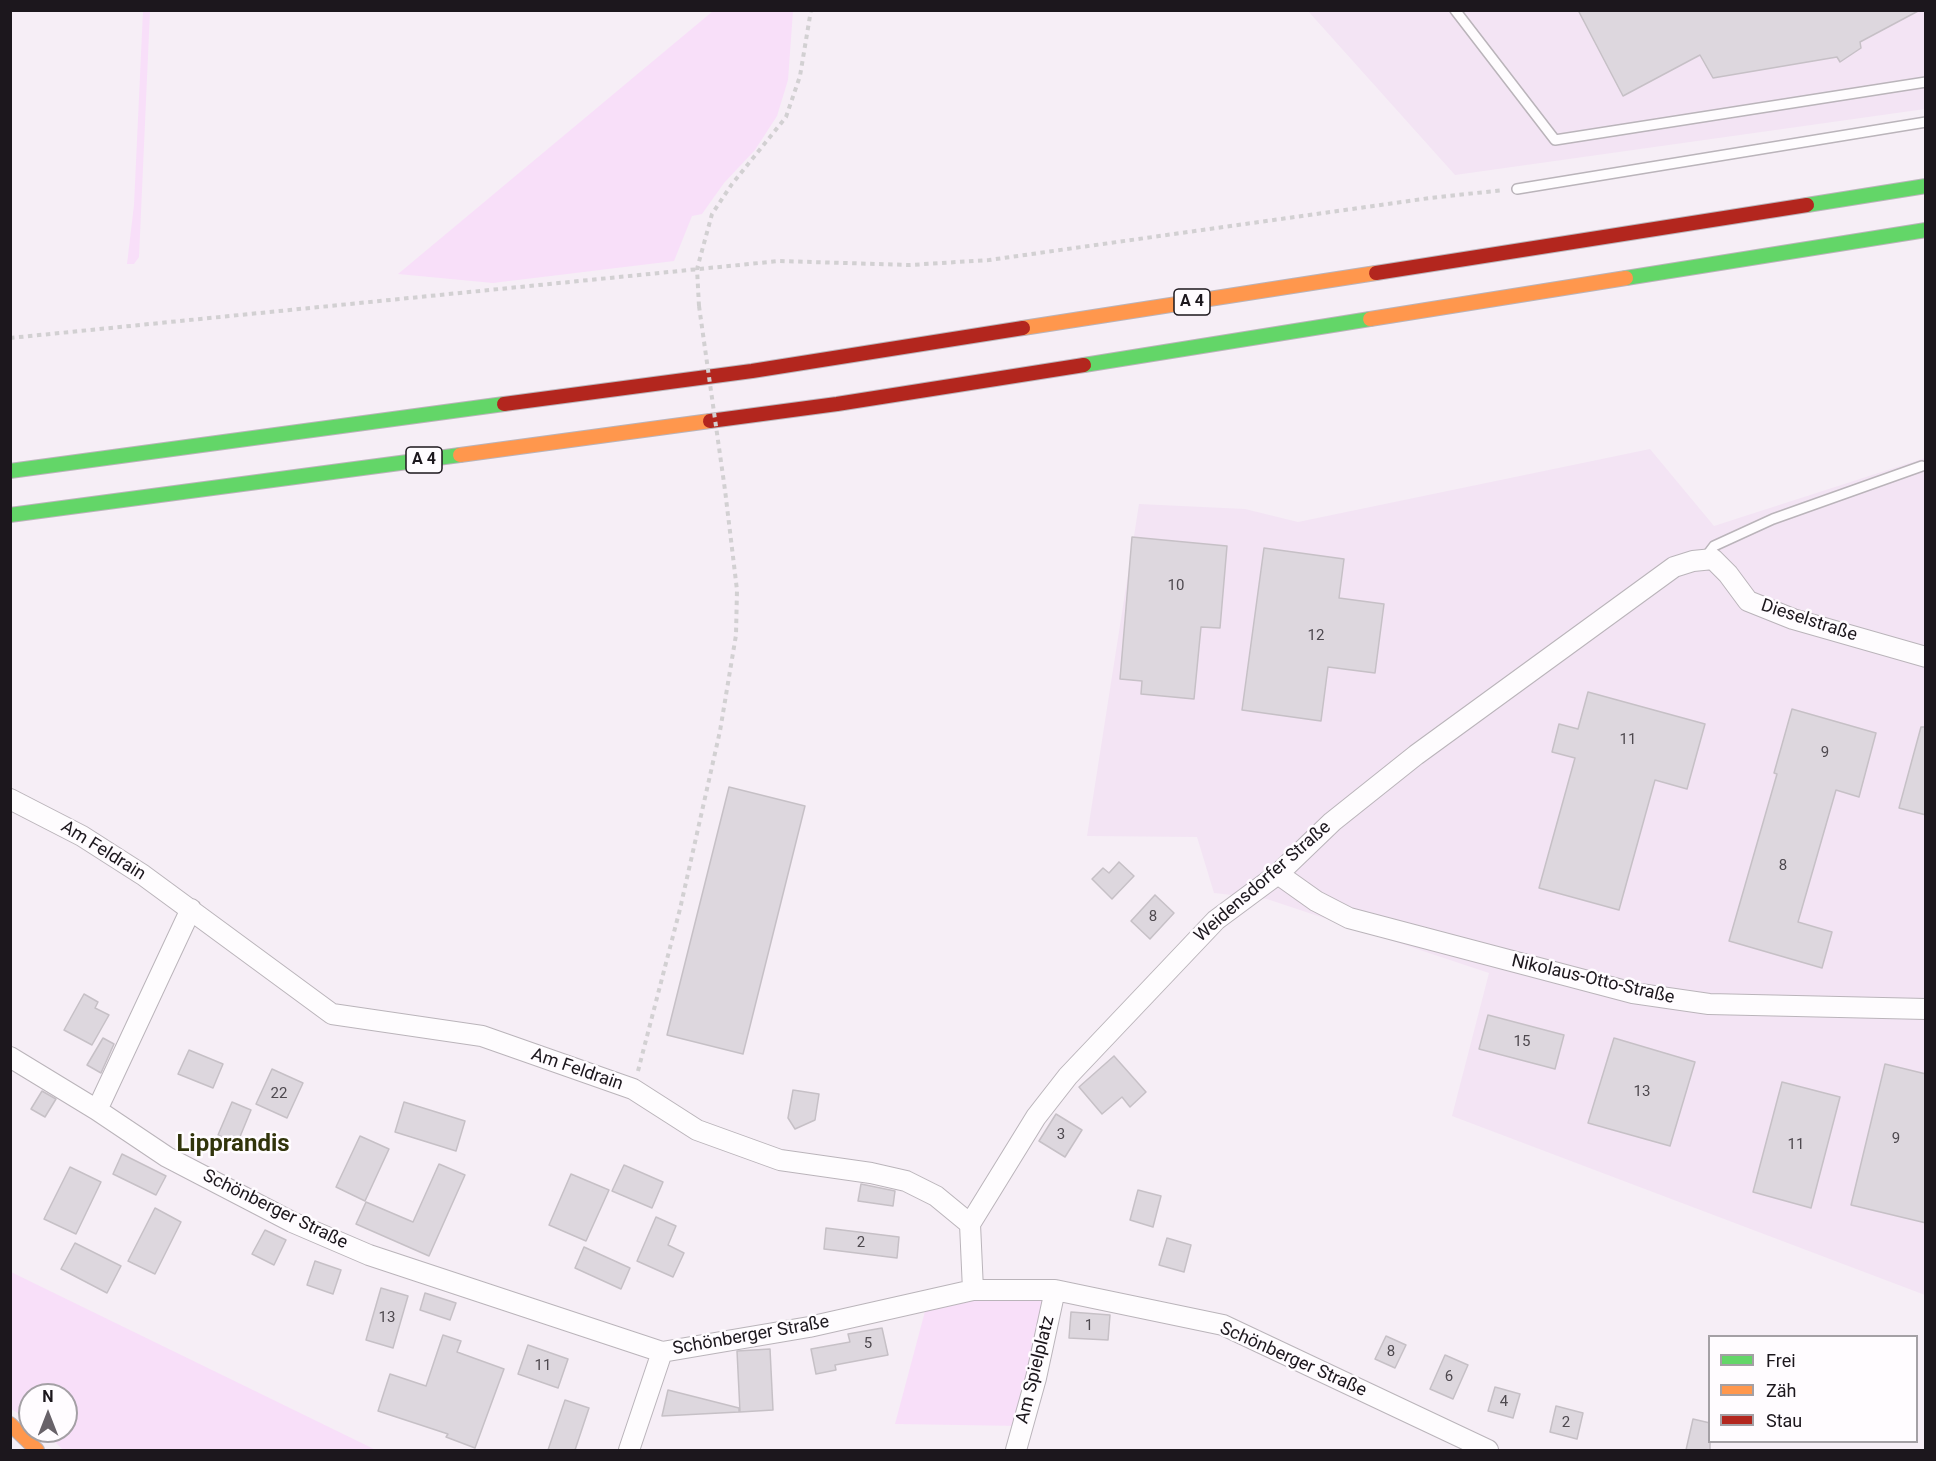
<!DOCTYPE html>
<meta charset="utf-8">
<style>
body{margin:0}
#map{position:relative;width:1936px;height:1461px;overflow:hidden;background:#f6eef6;font-family:Roboto,sans-serif}
canvas{display:block}
.frame{position:absolute;inset:0;border:12px solid #1c171d;pointer-events:none}
.legend{position:absolute;left:1708px;top:1335px;width:210px;height:108px;box-sizing:border-box;background:#fffcff;border:2px solid #a4a0a5;margin:0;padding:8px 10px;list-style:none;font-size:18px;color:#1c171d}
.legend li{display:flex;align-items:center;gap:12px;height:30px}
.legend b{width:30px;border:2px solid #a4a0a5}
.north{position:absolute;left:18px;top:1383px;width:60px;height:60px;box-sizing:border-box;background:#fffcff;border:2px solid #a4a0a5;border-radius:50%;rotate:0deg;font-size:16px;font-weight:700;line-height:24px;text-align:center;color:#1c171d}
.north::after{content:'';display:block;margin:auto;width:21px;height:27px;background:#686269;clip-path:polygon(50% 0,100% 100%,50% 72%,0 100%)}
</style>
<div id="map">
<canvas width="1936" height="1461"></canvas>
<div class="frame"></div>
<ul class="legend">
<li><b style="height:8px;background:#63d668"></b>Frei</li>
<li><b style="height:8px;background:#ff974d"></b>Zäh</li>
<li><b style="height:8px;background:#b3261e"></b>Stau</li>
</ul>
<div class="north">N</div>
</div>
<script>
const ctx = document.querySelector('canvas').getContext('2d');
ctx.lineJoin = 'round';
function fill(path, color) {
  ctx.fillStyle = color;
  ctx.fill(path, 'evenodd');
}
function toPath(rows) {
  const path = new Path2D();
  for (const r of rows) {
    path.moveTo(r[0], r[1]);
    for (let i = 2; i < r.length; i += 2) path.lineTo(r[i], r[i + 1]);
  }
  return path;
}
function trace(path, color, width, dash) {
  ctx.strokeStyle = color;
  ctx.lineWidth = width;
  ctx.lineCap = dash ? 'butt' : 'round';
  ctx.setLineDash(dash || []);
  ctx.stroke(path);
}
function write(font, color, halo, rows, align = 'center') {
  ctx.font = font + ' Roboto,sans-serif';
  ctx.lineWidth = 5;
  ctx.setLineDash([]);
  ctx.textBaseline = 'middle';
  ctx.strokeStyle = halo;
  ctx.fillStyle = color;
  for (const [text, x, y, turn = 0] of rows) {
    ctx.save();
    ctx.translate(x, y);
    ctx.rotate((+turn || 0) * Math.PI / 180);
    ctx.textAlign = isNaN(turn) ? turn : align;
    if (halo) ctx.strokeText(text, 0, 0);
    ctx.fillText(text, 0, 0);
    ctx.restore();
  }
}
fill(toPath([
 [1308,11,1925,11,1925,109,1455,175],
 [1650,449,1714,526,1925,458,1925,1295,1452,1116,1489,973,1267,899,1214,893,1197,837,1087,836,1139,504,1245,509,1298,522]
]), '#f3e4f4');
fill(toPath([
 [143,11,150,11,139,257,134,264,127,264,134,205],
 [713,11,793,11,788,80,777,116,755,150,724,183,702,214,692,216,674,261,493,283,398,274],
 [10,1272,11,1272,376,1450,63,1450,44,1431,66,1431,66,1395,30,1395,30,1420,11,1409],
 [1055,1290,1022,1426,895,1424,928,1300]
]), '#f8dff9');
const building = toPath([
 [1578,10,1920,10,1860,42,1861,48,1840,62,1837,57,1713,78,1700,55,1623,96,1578,10],
 [1132,537,1227,546,1220,628,1201,627,1194,699,1141,694,1142,681,1120,679,1132,537],
 [1264,548,1344,559,1339,598,1384,604,1375,673,1328,667,1321,721,1242,710,1264,548],
 [1588,692,1705,724,1687,789,1655,780,1619,910,1539,888,1575,758,1552,752,1559,724,1578,729,1588,692],
 [1792,709,1876,733,1859,797,1836,790,1798,922,1832,932,1822,968,1729,941,1777,774,1774,773,1792,709],
 [1921,727,1926,727,1926,815,1899,808,1921,727],
 [729,787,805,806,743,1054,667,1035,729,787],
 [1119,862,1134,876,1112,899,1092,879,1103,868,1109,873,1119,862],
 [1155,895,1174,913,1150,939,1131,921,1155,895],
 [84,994,98,1002,95,1008,109,1015,92,1045,64,1030,84,994],
 [1488,1015,1564,1035,1555,1069,1479,1049,1488,1015],
 [103,1038,114,1044,101,1073,87,1065,103,1038],
 [1614,1038,1695,1062,1670,1146,1588,1123,1614,1038],
 [189,1050,223,1064,213,1088,178,1074,189,1050],
 [1114,1056,1146,1092,1130,1107,1122,1097,1102,1114,1079,1087,1114,1056],
 [1885,1064,1926,1074,1926,1223,1851,1205,1885,1064],
 [272,1069,303,1083,287,1118,256,1104,272,1069],
 [1782,1082,1840,1097,1811,1208,1753,1192,1782,1082],
 [793,1090,819,1094,815,1120,795,1129,788,1118,793,1090],
 [42,1091,56,1099,45,1117,31,1109,42,1091],
 [232,1102,251,1110,237,1144,218,1135,232,1102],
 [404,1102,465,1121,456,1151,395,1132,404,1102],
 [1056,1114,1082,1130,1065,1157,1039,1141,1056,1114],
 [360,1136,389,1149,365,1201,336,1187,360,1136],
 [122,1154,166,1176,156,1195,113,1174,122,1154],
 [439,1164,465,1175,429,1256,356,1224,366,1202,413,1222,439,1164],
 [624,1165,663,1182,652,1208,612,1191,624,1165],
 [70,1167,101,1182,76,1234,44,1219,70,1167],
 [571,1174,609,1190,586,1241,549,1225,571,1174],
 [861,1184,895,1191,893,1206,858,1201,861,1184],
 [1138,1190,1161,1196,1153,1227,1130,1220,1138,1190],
 [155,1208,181,1222,155,1274,128,1261,155,1208],
 [656,1217,676,1226,668,1245,684,1253,673,1277,637,1261,656,1217],
 [826,1228,899,1237,897,1258,824,1249,826,1228],
 [265,1230,286,1240,274,1265,252,1254,265,1230],
 [1167,1238,1191,1245,1184,1272,1159,1265,1167,1238],
 [75,1243,121,1266,107,1293,61,1269,75,1243],
 [584,1247,630,1268,621,1289,575,1268,584,1247],
 [315,1261,341,1270,333,1294,307,1285,315,1261],
 [381,1288,408,1296,393,1348,366,1340,381,1288],
 [425,1293,456,1303,450,1320,420,1310,425,1293],
 [1071,1312,1110,1315,1108,1340,1069,1338,1071,1312],
 [882,1328,888,1355,835,1365,836,1370,816,1374,811,1349,850,1342,848,1334,882,1328],
 [443,1335,461,1341,457,1352,504,1369,475,1448,446,1437,448,1434,378,1411,390,1374,426,1386,443,1335],
 [1386,1336,1406,1345,1395,1368,1375,1359,1386,1336],
 [528,1345,568,1359,558,1388,518,1374,528,1345],
 [770,1349,773,1410,740,1412,737,1351,770,1349],
 [1445,1355,1468,1365,1453,1399,1430,1389,1445,1355],
 [1495,1387,1520,1394,1513,1418,1488,1411,1495,1387],
 [668,1390,739,1408,739,1412,662,1416,668,1390],
 [565,1400,589,1408,575,1450,548,1450,565,1400],
 [1556,1406,1583,1413,1577,1439,1550,1432,1556,1406],
 [1693,1419,1710,1423,1710,1450,1686,1450,1693,1419]
]);
fill(building, '#ddd7de');
trace(building, '#c6c0c6', 1.5);
const lane = toPath([
 [1455,10,1555,140,1926,82],
 [1517,189,1926,122],
 [1705,558,1714,546,1773,519,1922,466]
]);
const street = toPath([
 [10,799,82,836,143,875,332,1014,482,1036,633,1089,697,1130,780,1160,871,1173,906,1181,936,1196,970,1224],
 [1278,874,1316,901,1349,918,1633,993,1709,1004,1926,1009],
 [10,1057,97,1110,167,1157,292,1222,369,1255,662,1352,809,1327,973,1290,1055,1290,1223,1325,1488,1450],
 [97,1110,191,909],
 [973,1290,970,1224,1036,1117,1068,1076,1216,920,1278,874,1332,822,1416,755,1674,567,1693,561,1713,559,1728,574,1748,601,1793,619,1926,657],
 [629,1450,662,1352],
 [1016,1450,1036,1378,1055,1290]
]);
const fast = toPath([
 [1807,205,1926,186],
 [1626,278,1926,230],
 [1084,365,1370,319],
 [10,471,504,404],
 [10,515,460,455]
]);
const slow = toPath([
 [1370,319,1626,278],
 [1023,328,1376,273],
 [460,455,710,421],
 [10,1424,37,1450]
]);
const jam = toPath([
 [1376,273,1807,205],
 [504,404,752,371,1023,328],
 [710,421,837,404,1084,365]
]);
trace(lane, '#bab4ba', 12);
trace(street, '#bab4ba', 22);
trace(fast, '#bab4ba', 16);
trace(slow, '#bab4ba', 16);
trace(jam, '#bab4ba', 16);
trace(toPath([
 [699,306,697,269,712,214,732,184,786,117,800,76,811,10],
 [10,338,779,261,910,265,989,260,1430,198,1504,190],
 [638,1071,680,909,720,731,736,635,737,590,725,490]
]), '#d2d0d2', 4, [4.5, 4.5]);
trace(lane, '#fefcfe', 9);
trace(street, '#fefcfe', 20);
trace(fast, '#63d668', 14);
trace(slow, '#ff974d', 14);
trace(jam, '#b3261e', 14);
trace(toPath([
 [699,306,725,490]
]), '#d2d0d2', 4, [4.5, 4.5]);
write('15px', '#4e494f', null, [
 ["10",1176,586],
 ["12",1316,636],
 ["11",1628,740],
 ["9",1825,753],
 ["8",1783,866],
 ["8",1153,917],
 ["15",1522,1042],
 ["13",1642,1092],
 ["22",279,1094],
 ["3",1061,1135],
 ["9",1896,1139],
 ["11",1796,1145],
 ["2",861,1243],
 ["13",387,1318],
 ["1",1089,1326],
 ["5",868,1344],
 ["8",1391,1352],
 ["11",543,1366],
 ["6",1449,1377],
 ["4",1504,1402],
 ["2",1566,1423]
]);
for (const [x, y, w] of [
 [1192,302,36],
 [424,460,36]
]) {
  const box = new Path2D();
  box.roundRect(x - w / 2, y - 13, w, 26, 4.5);
  ctx.fillStyle = '#fffcff';
  ctx.fill(box);
  trace(box, '#1c171d', 1.5);
}
write('bold 16px', '#1c171d', null, [
 ["A 4",1192,302],
 ["A 4",424,460]
]);
write('18px', '#1c171d', '#fffcff', [
 ["Dieselstraße",1809,621,18],
 ["Am Feldrain",103,851,32],
 ["Weidensdorfer Straße",1263,882,-41],
 ["Nikolaus-Otto-Straße",1593,980,13],
 ["Am Feldrain",577,1070,19],
 ["Schönberger Straße",275,1210,26],
 ["Schönberger Straße",751,1336,-10],
 ["Schönberger Straße",1293,1360,24],
 ["Am Spielplatz",1036,1370,-76]
]);
write('bold 24px', '#31340b', '#fffcff', [
 ["Lipprandis",233,1145]
]);
</script>
